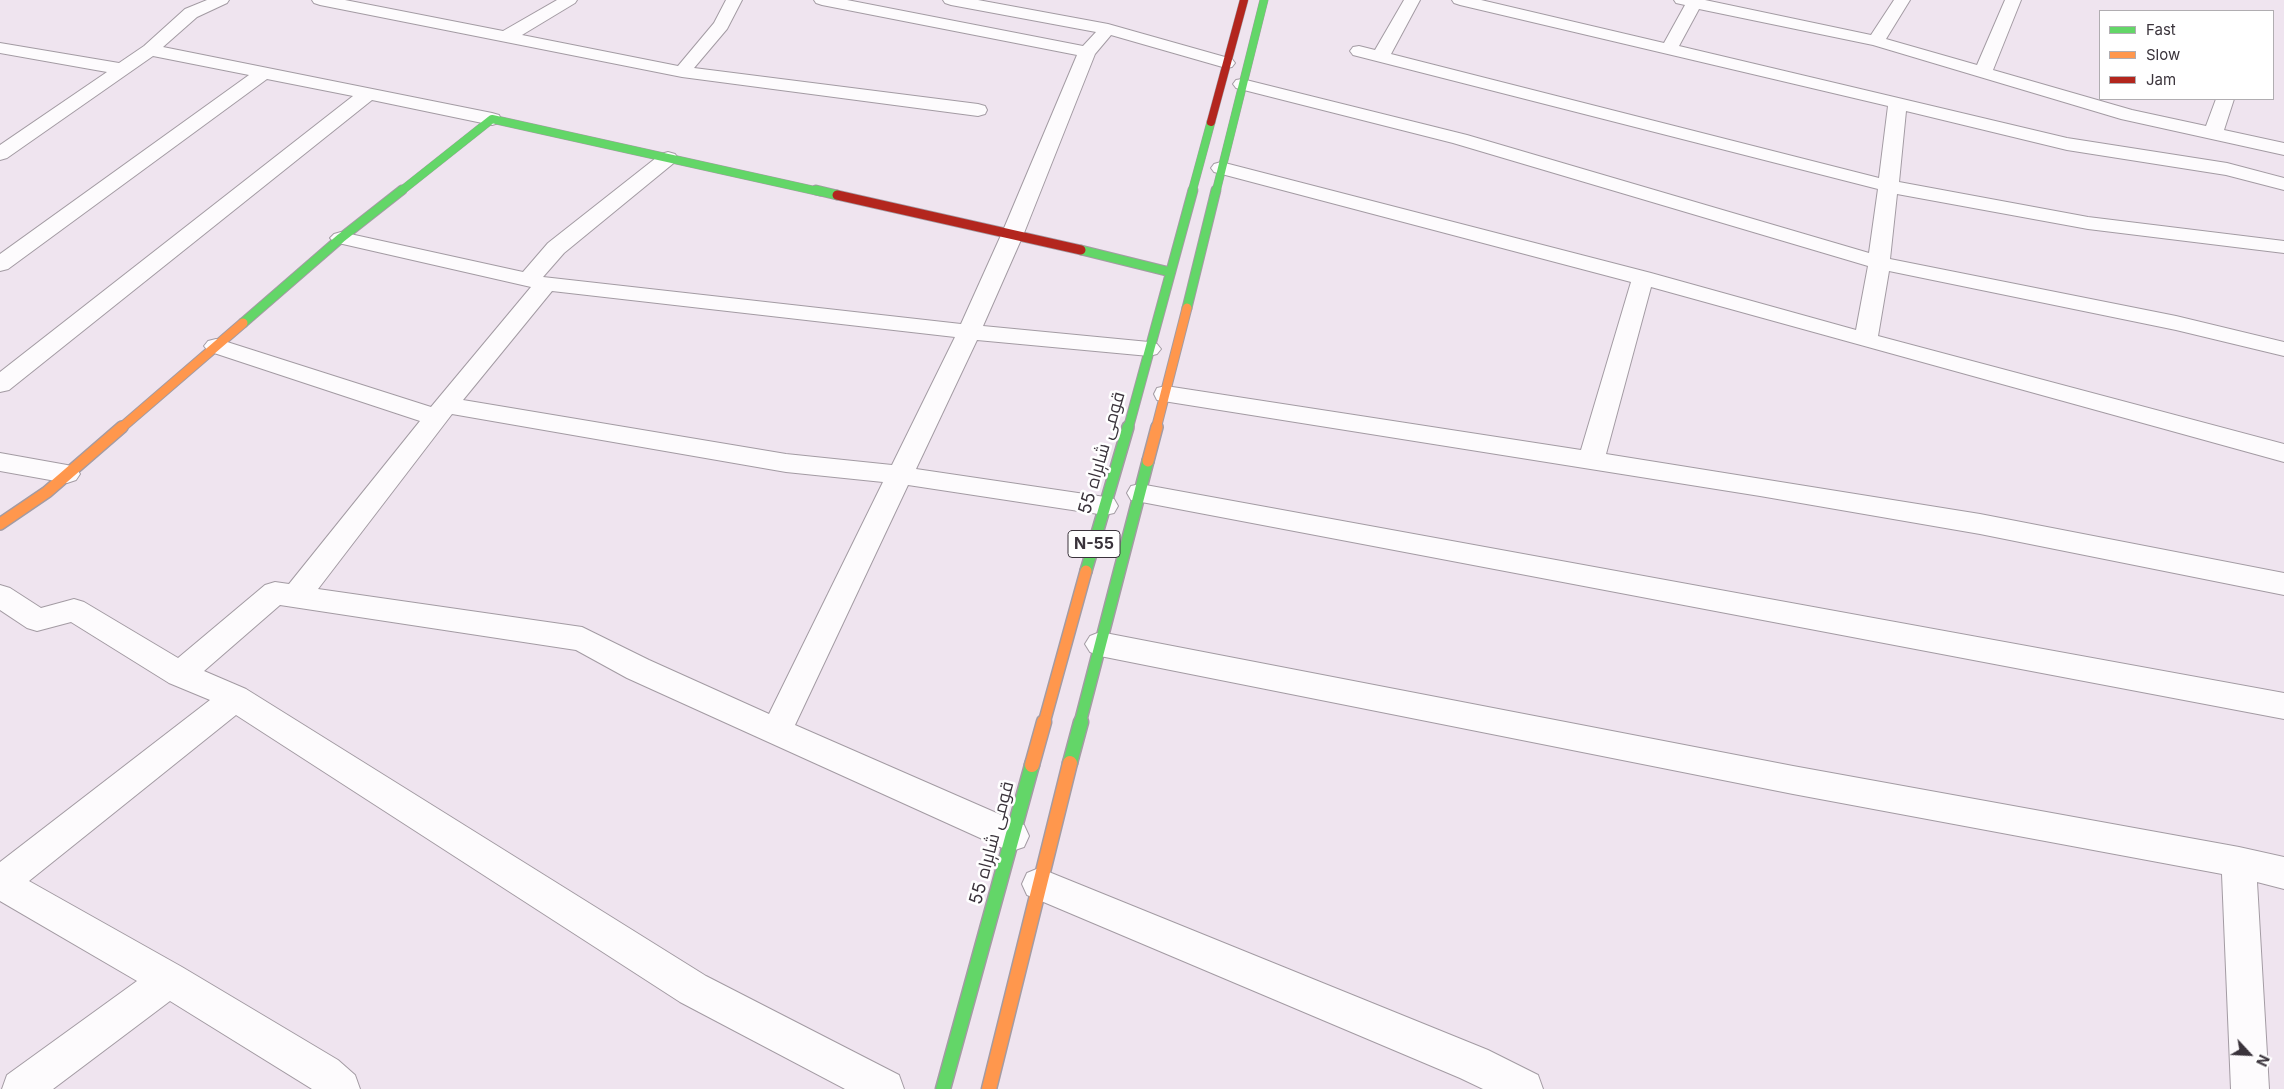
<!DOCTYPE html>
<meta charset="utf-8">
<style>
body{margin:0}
#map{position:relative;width:2284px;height:1089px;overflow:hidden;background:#efe4ef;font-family:Inter,sans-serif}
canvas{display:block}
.legend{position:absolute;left:2099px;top:10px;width:175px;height:90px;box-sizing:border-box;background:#fff;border:1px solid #b0adb1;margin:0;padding:6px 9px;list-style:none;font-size:15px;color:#3a333b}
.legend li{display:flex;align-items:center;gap:10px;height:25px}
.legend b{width:25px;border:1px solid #b0adb1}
.north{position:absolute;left:2224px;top:1029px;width:50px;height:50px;-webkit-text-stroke:4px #fff;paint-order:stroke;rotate:115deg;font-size:14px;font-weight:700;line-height:20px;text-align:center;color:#3a333b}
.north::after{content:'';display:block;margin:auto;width:18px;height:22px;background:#3a333b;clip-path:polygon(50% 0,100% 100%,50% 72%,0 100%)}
</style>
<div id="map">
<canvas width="2284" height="1089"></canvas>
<ul class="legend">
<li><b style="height:6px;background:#63d668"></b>Fast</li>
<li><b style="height:6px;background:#ff974d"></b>Slow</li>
<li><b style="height:6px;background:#b3261e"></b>Jam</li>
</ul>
<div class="north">N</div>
</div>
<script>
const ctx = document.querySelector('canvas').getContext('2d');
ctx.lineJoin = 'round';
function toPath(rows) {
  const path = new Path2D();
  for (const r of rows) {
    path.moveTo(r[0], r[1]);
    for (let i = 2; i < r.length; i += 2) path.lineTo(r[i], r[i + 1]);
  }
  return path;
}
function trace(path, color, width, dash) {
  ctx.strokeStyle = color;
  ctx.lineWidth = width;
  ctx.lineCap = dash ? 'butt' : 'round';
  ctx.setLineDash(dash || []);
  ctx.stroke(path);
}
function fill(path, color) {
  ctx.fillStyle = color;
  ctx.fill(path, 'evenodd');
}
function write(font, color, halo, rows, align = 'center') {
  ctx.font = font + ' Inter,Cairo,sans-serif';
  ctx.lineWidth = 5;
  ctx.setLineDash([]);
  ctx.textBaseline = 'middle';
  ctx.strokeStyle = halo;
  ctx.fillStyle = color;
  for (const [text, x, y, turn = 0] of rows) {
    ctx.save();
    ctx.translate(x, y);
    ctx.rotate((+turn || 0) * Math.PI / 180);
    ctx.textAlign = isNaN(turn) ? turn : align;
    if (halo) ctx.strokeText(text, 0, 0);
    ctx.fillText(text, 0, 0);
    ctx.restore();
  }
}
const street = toPath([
 [207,0,229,0,227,3,197,17,163,47,492,113,499,115,501,119,499,123,492,125,372,100,9,390,0,392,0,372,353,96,267,79,8,269,0,271,0,254,249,75,153,56,7,158,0,160,0,145,107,72,0,53,0,43,119,63,144,46,185,9,207,0],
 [312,0,345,0,503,31,557,0,577,0,575,3,522,35,678,66,714,23,726,0,742,0,727,29,694,68,978,104,985,106,987,110,985,114,978,116,682,77,320,5,314,3,312,0],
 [814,0,847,0,1083,46,1096,32,951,5,945,3,943,0,978,0,1108,24,1232,59,1235,63,1232,67,1226,68,1111,35,1095,54,1024,233,983,326,1149,342,1157,344,1161,349,1157,354,1149,356,977,340,916,469,1105,497,1114,499,1118,506,1114,513,1105,515,908,485,795,725,1024,825,1029,836,1024,847,1012,851,1000,847,627,678,576,650,280,605,204,671,246,689,706,976,899,1075,904,1089,845,1089,680,1002,236,715,29,881,182,967,338,1060,355,1075,360,1089,312,1089,170,1001,53,1089,2,1089,7,1075,137,981,0,901,0,862,210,700,169,683,71,622,37,631,27,628,0,610,0,585,10,588,41,608,74,599,84,602,178,658,265,585,275,582,289,584,420,421,208,351,204,346,208,341,216,339,224,341,431,407,531,287,334,242,330,238,334,234,341,232,523,272,548,243,661,154,668,152,675,154,678,158,675,162,564,253,543,277,961,324,1002,233,1077,55,822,5,816,3,814,0],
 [552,291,955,337,892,465,786,454,463,400,552,291],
 [452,414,786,472,883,482,769,714,649,660,582,627,318,589,452,414],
 [1404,0,1420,0,1391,54,1879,178,1888,106,1460,5,1454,3,1452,0,1481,0,1664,43,1685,5,1676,3,1674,0,1705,0,1871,35,1894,0,1910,0,1886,39,1977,65,2005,0,2021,0,1993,70,2132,110,2206,126,2216,99,2234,99,2224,130,2284,143,2284,155,2121,119,1873,45,1699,9,1679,46,2067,138,2227,163,2284,178,2284,190,2226,175,2067,150,1906,111,1899,182,2088,217,2284,241,2284,253,2088,229,1897,194,1890,259,2176,316,2284,342,2284,356,2176,330,1889,271,1878,336,2284,444,2284,462,1651,287,1606,454,1980,514,2284,573,2284,595,1980,534,1760,496,1157,400,1154,394,1157,388,1166,386,1581,450,1631,282,1214,172,1211,168,1214,164,1221,162,1651,273,1856,330,1868,266,1453,143,1236,88,1233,84,1236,80,1242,79,1467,135,1869,253,1878,189,1353,55,1350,51,1353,47,1359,46,1375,50,1404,0],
 [0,453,67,465,76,468,80,474,76,480,67,483,0,471,0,453],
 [1140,484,2284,693,2284,719,1131,500,1127,493,1131,486,1140,484],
 [1100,632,1793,766,2239,847,2284,857,2284,889,2257,882,2269,1089,2231,1089,2222,874,1793,794,1100,656,1090,652,1085,644,1090,636,1100,632],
 [1039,868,1488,1050,1538,1075,1543,1089,1483,1089,1460,1078,1027,895,1022,884,1027,873,1039,868]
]);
const fastFar3 = toPath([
 [400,192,492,119,821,192],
 [1192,192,1211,122],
 [1216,192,1264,0]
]);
const fastFar2 = toPath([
 [816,190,837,195],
 [1081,250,1170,272],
 [1187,308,1216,190],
 [243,323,341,238,402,190],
 [1128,429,1193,190]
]);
const fastFar1 = toPath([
 [1086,571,1128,427],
 [1080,723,1148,461]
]);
const fast = toPath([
 [1070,763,1081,722],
 [943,1089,1032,765]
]);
const slowFar2 = toPath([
 [120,429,243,323],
 [1156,429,1187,308]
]);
const slowFar1 = toPath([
 [1148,461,1157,427],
 [0,524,47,492,122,427],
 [1044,723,1086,571]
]);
const slow = toPath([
 [1032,765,1044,722],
 [989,1089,1070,763]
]);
const jamFar1 = toPath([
 [1211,122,1244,0]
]);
const jam = toPath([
 [837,195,1081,250]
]);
trace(street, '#a39ba3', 2);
trace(fastFar3, '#a39ba3', 9);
trace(fastFar2, '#a39ba3', 11);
trace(fastFar1, '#a39ba3', 14);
trace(fast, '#a39ba3', 17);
trace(slowFar2, '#a39ba3', 11);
trace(slowFar1, '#a39ba3', 14);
trace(slow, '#a39ba3', 17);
trace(jamFar1, '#a39ba3', 9);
trace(jam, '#a39ba3', 11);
fill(street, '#fdfbfd');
trace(fastFar3, '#63d668', 8);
trace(fastFar2, '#63d668', 9);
trace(fastFar1, '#63d668', 11);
trace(fast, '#63d668', 14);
trace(slowFar2, '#ff974d', 9);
trace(slowFar1, '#ff974d', 11);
trace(slow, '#ff974d', 14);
trace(jamFar1, '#b3261e', 8);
trace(jam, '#b3261e', 9);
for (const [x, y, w] of [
 [1094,544,52]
]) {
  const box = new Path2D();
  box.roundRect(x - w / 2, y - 13.5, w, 27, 4);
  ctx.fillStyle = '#fff';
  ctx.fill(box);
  trace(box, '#3a333b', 1);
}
write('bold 16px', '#3a333b', null, [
 ["N-55",1094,544]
]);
write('18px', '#3a333b', '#fff', [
 ["قومی شاہراہ 55",1102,453,-74],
 ["قومی شاہراہ 55",992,843,-75]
]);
</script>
